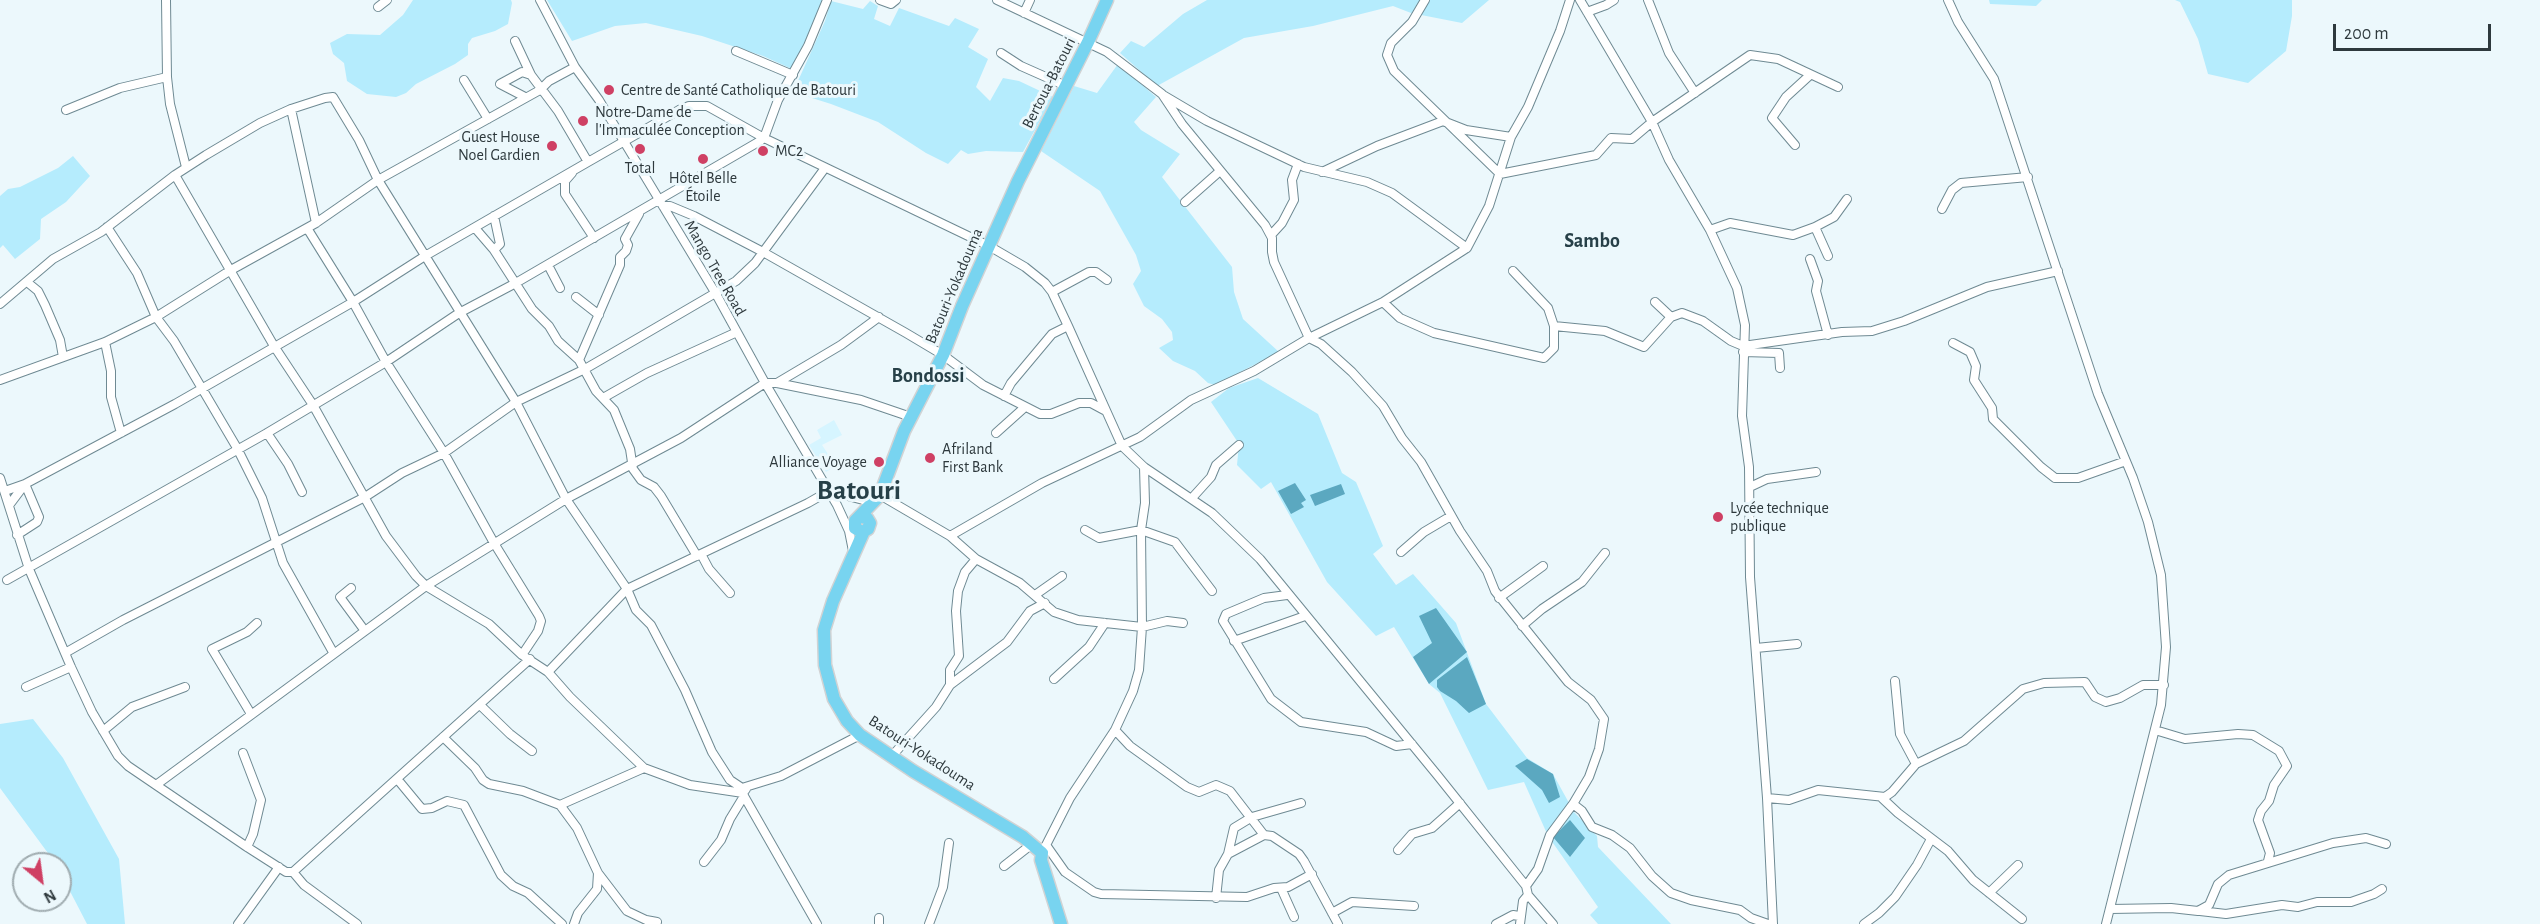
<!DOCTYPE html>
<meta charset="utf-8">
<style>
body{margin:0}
#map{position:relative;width:2540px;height:924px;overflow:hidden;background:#ecf8fc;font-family:"Alegreya Sans",sans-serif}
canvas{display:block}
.north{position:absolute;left:12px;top:852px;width:60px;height:60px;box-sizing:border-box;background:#ecf8fc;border:2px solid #a0acb0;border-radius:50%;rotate:151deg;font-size:16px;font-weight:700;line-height:24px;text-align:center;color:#2e393d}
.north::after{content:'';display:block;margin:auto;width:21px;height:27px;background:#cf4064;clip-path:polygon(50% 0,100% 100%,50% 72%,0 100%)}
.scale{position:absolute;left:2333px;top:24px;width:158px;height:27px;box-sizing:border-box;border:3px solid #2e393d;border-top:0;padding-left:8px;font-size:18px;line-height:21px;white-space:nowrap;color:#2e393d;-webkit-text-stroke:4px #ecf8fc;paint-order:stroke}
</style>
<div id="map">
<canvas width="2540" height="924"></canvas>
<div class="north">N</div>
<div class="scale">200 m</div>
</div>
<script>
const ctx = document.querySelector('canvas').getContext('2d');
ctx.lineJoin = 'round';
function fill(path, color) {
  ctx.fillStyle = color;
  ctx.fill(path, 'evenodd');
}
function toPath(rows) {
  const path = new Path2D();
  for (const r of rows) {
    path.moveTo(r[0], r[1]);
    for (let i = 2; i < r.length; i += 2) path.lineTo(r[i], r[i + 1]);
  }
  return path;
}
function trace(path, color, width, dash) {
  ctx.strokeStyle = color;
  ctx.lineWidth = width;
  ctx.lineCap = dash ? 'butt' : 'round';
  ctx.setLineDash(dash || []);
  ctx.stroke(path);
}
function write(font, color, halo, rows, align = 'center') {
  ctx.font = font + ' "Alegreya Sans",sans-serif';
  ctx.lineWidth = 6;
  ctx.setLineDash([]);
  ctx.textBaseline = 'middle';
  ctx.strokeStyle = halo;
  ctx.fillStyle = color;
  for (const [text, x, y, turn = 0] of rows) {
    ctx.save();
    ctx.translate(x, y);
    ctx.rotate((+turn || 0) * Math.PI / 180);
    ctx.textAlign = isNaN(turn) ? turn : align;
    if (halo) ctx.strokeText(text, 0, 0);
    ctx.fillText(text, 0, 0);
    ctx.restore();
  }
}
fill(toPath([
 [834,420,842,435,822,445,836,466,826,472,809,445,821,438,817,430]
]), '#d6f5ff');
fill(toPath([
 [413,0,511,0,512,3,508,24,495,31,472,38,468,44,468,55,455,64,416,84,406,93,396,97,367,94,347,81,344,63,333,54,330,43,347,34,380,35,403,15],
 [547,0,824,0,792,69,763,56,702,36,646,23,615,26,572,41],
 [1207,0,1489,0,1462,23,1411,13,1393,6,1313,26,1244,38,1157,86,1120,53,1131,41,1144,47,1183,14],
 [1989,0,2042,0,2036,6,1990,4],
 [2175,0,2292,0,2292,16,2286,51,2248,83,2208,74,2198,39,2180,2],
 [831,1,863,9,870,1,878,6,874,19,890,26,899,8,949,26,955,18,979,29,968,47,988,59,976,87,990,101,1003,78,1019,81,1053,97,1023,152,986,151,968,154,961,150,948,164,926,153,878,122,831,104,793,92,825,21],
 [1118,64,1156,97,1134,122,1141,130,1180,154,1162,177,1232,267,1234,292,1243,319,1279,352,1215,385,1208,383,1195,371,1173,361,1159,348,1173,340,1172,332,1162,319,1144,306,1133,284,1141,271,1136,255,1100,191,1041,151,1074,86,1097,93],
 [73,156,90,176,66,202,41,219,40,239,15,259,3,245,0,248,0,196,8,189,20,187,58,168],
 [1258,378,1318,414,1342,473,1356,482,1383,546,1373,554,1396,585,1413,574,1456,623,1486,704,1527,758,1553,774,1574,812,1597,836,1598,847,1671,924,1598,924,1590,915,1598,907,1548,836,1524,782,1488,790,1440,693,1429,684,1394,627,1376,636,1327,582,1271,482,1261,489,1237,465,1239,444,1211,402,1229,388],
 [33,719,63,758,119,859,125,924,87,924,60,872,60,864,56,864,0,788,0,724]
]), '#b5ecfd');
fill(toPath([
 [1295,483,1306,500,1301,503,1304,507,1291,514,1278,491],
 [1341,484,1345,494,1315,506,1310,495],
 [1436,608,1467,652,1429,684,1413,657,1432,643,1419,616],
 [1467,657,1486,704,1469,713,1456,701,1440,691,1437,687,1437,680],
 [1527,759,1553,774,1560,797,1549,803,1542,790,1515,766],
 [1570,820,1585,838,1570,857,1553,837]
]), '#5ba8c0');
const minor = toPath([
 [166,0,167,77,170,104,186,167],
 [540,0,575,67,599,100,716,294,765,383,837,505,849,531,853,551],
 [880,0,891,4,896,0],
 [1425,0,1412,22,1391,43,1387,55,1394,71,1500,174,1596,155,1611,138,1632,139,1652,122,1750,55,1778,59,1838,87],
 [1580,0,1652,122,1669,160,1710,230,1737,288,1745,325,1742,416,1749,467,1750,577,1767,798,1773,924],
 [1648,0,1669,53,1695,93],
 [1948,0,1958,22,1994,79,1998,91,2098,394,2133,478,2148,522,2161,575,2166,647,2161,705,2106,924],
 [378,7,387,0],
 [1587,12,1606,5,1614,0],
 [1024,13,1030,0],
 [515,41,531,75,558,111,588,162],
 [736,51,793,75],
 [1001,53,1021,66,1066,86],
 [464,80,488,119],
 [1163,95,1207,121,1304,167,1367,182,1392,193,1467,248],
 [525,97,500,84,522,72,531,75],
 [291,109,316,223],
 [66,110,120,88,167,77],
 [1795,145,1772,118,1786,97,1810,75],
 [1322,172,1377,146,1443,121,1466,130,1511,137],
 [572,173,565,181,565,194,594,238],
 [175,175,274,346,313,405,386,536,416,576,426,586,489,624,522,655,548,672,627,589,808,503,829,491,863,500,880,495,950,536,976,559,1020,583,1054,612,1078,620,1142,627,1139,670,1133,691,1115,730,1070,798,1042,853],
 [1185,202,1220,171],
 [663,206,670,206,694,216,763,252,906,333,943,355,983,385,1040,414,1051,414,1079,403,1091,403,1104,410],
 [1942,209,1952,190,1961,183,2028,177],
 [639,214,625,239,628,245,626,251,620,257,620,265,579,360,596,391,614,410,630,449,633,469,641,480,654,487,661,496,697,556],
 [494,216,500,244,494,250],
 [107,227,137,273,156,317,174,341,237,448,262,498,283,563,334,654],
 [1815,227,1828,256],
 [307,228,353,302,386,362,444,453,494,543,539,616,541,621,538,631,522,655],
 [475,228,494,250,532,309,549,326,558,341,579,360],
 [1710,230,1730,223,1793,235,1815,227,1834,217,1847,199],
 [1271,235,1282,223,1294,200,1292,180,1298,164],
 [1810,259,1818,281,1816,291,1828,335],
 [548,265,560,288],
 [27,282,38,291,45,305,60,340,63,357],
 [1052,292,1089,272,1096,272,1107,280],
 [576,297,599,315],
 [1383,302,1400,318,1434,333,1544,358,1554,348,1554,326,1548,308,1513,271],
 [0,304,53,259,101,232,175,175,206,155,260,123,291,109,325,98,333,97,359,140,378,180,516,402,566,499,627,589,636,610,651,625,685,690,712,752,730,780,742,788],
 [1671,317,1682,313,1703,321,1731,341,1743,346,1842,332,1872,331,1904,321,1987,287,2058,271],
 [1554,326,1605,331,1644,347,1671,317,1655,302],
 [1309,338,1321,344,1352,372,1383,406,1402,438,1421,462,1460,531,1487,571,1495,591,1568,682,1591,700,1604,719,1599,749,1589,777,1573,804,1550,835,1538,869,1526,886],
 [1309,338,1383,302,1467,248,1489,206,1511,137,1528,107,1560,31,1570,0],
 [105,342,111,371,111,397,121,433],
 [1953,343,1970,352,1976,366,1974,380,1992,408,1993,419,2041,467,2055,478,2078,478,2126,461],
 [1743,352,1779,353,1780,368],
 [0,380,105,342,156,317,231,270,316,223,378,180,540,90,549,81,575,67],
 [777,383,841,345,879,317],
 [1004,396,1011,383,1052,334,1068,326],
 [603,398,647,373,737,332],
 [267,433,288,464,302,492],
 [996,433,1025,407],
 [1144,467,1145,503,1141,530,1142,627,1167,621,1183,623],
 [0,478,29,569,71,667,92,712,118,756,128,766,247,847,286,872,293,872,304,885,357,924],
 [1750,487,1767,479,1816,472],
 [5,491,25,484,39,517,37,522,17,535],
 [1192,498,1211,477,1216,465,1239,445],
 [10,504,25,484,175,404,353,302,425,256,588,162,679,110,689,106,707,106,764,138,989,246,1025,267,1045,283,1052,292,1068,326,1122,446,1144,467,1212,513,1260,559,1438,776,1526,886,1528,895,1553,924],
 [1085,530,1099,538,1141,530,1175,542,1212,591],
 [950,536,1042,483,1140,437,1191,400,1254,371,1309,338,1274,262,1272,252,1272,238,1265,225,1182,124,1162,94,1107,52,997,0],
 [1401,552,1424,532,1451,516],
 [701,554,709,569,730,593],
 [7,580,267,433,386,362,459,313,514,284,760,141,764,138,778,100,808,46,827,0],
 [351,588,340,597,365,631],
 [1035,595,1062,576],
 [1287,595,1264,598,1226,614,1223,621,1271,699,1301,722,1366,732,1396,746,1412,744],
 [1499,598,1543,566],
 [1522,626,1542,609,1582,582,1605,553],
 [1234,641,1305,616],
 [1756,648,1797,644],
 [65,653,123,620,365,497,402,473,444,453,516,402,585,369,736,281,755,263,825,168],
 [548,672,570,697,644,768,690,785,743,793],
 [1054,679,1089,647,1105,623],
 [1895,681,1900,734,1916,764],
 [950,685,950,670,959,656,956,611,958,591,965,572,976,559],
 [26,687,71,667],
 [480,705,510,734,532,751],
 [251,714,212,649,247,632,257,623],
 [1115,730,1130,746,1187,787,1199,792,1216,785,1230,791,1264,835],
 [2155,730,2185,739,2238,734,2253,735,2279,751,2287,766,2274,785,2269,801,2261,811,2258,820,2270,853,2268,861],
 [103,731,132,707,185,687],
 [443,737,475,768,483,780,489,784,523,791,560,805,577,828,598,873,627,911,646,920,657,922],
 [243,753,261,800,253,834,247,847],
 [891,757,936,707,950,685,1007,642,1030,611,1045,603],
 [398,780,422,809,432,808,447,801,464,805,501,875,513,886,528,893,562,924],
 [156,785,426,586,566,499,681,438,765,383,777,383,861,400,911,417],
 [1767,798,1789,800,1818,790,1885,797,1892,792,1916,764,1964,741,2023,689,2044,683,2085,682,2095,697,2106,702,2120,698,2143,685,2164,685],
 [1882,798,1898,813,1948,851,1973,880,2022,919],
 [1573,804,1582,811,1592,827,1612,835,1630,848,1652,876,1671,893,1691,900,1740,910,1751,918,1768,924],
 [560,805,644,768],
 [1046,845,1065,872,1094,892,1101,894,1247,897,1274,888,1288,887,1312,874],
 [1398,850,1412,834,1432,828,1460,803],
 [1228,854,1264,835,1272,836,1299,854,1304,861,1338,924],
 [704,862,721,840,730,819,744,796],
 [1004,866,1032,844],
 [293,872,530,659],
 [1281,888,1294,917],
 [1989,893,2018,865],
 [1216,898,1219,870,1228,854,1234,828,1252,817,1301,803],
 [2110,909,2171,908,2198,911,2209,905,2218,884,2229,875,2333,843,2366,838,2386,844],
 [2200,911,2226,914,2282,905,2298,907,2317,902,2351,902,2374,894,2382,889],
 [1332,913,1352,902,1414,906],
 [879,918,879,924],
 [238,924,279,867],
 [574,924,578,913,597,889,598,873],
 [817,924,744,796,743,793,746,789,742,788,781,776,860,735],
 [929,924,943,887,949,843],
 [1496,924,1513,915,1519,916],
 [1520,924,1523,901,1528,895],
 [1864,924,1879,913,1895,897,1917,865,1931,839]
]);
const highway = toPath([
 [861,517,867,518,870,523,868,529,862,532,855,528,855,521,880,495,904,431,943,355,962,306,1018,181,1088,42,1107,0],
 [864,531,833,601,824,630,825,665,834,699,847,721,860,735,913,771,1023,837,1042,853,1041,860,1061,924]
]);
trace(minor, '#6f8a93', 10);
trace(highway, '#d1d3d4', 15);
trace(minor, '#fff', 8);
trace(highway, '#78d4f0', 12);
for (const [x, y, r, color] of [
 [609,90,6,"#cf4064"],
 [583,121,6,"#cf4064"],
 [552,146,6,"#cf4064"],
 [640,149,6,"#cf4064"],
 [763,151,6,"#cf4064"],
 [703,159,6,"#cf4064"],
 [930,458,6,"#cf4064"],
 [879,462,6,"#cf4064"],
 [1718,517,6,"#cf4064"]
]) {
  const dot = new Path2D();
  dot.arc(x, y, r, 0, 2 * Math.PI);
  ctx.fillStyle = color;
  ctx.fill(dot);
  trace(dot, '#ecf8fc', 2);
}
write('16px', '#2e393d', '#ecf8fc', [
 ["Bertoua-Batouri",1049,83,-63],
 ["Mango Tree Road",715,268,60],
 ["Batouri-Yokadouma",954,286,-67],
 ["Batouri-Yokadouma",922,753,33]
]);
write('16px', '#2e393d', '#ecf8fc', [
 ["Centre de Santé Catholique de Batouri",621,90],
 ["Notre-Dame de",595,112],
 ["l'Immaculée Conception",595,130],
 ["Guest House",540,137,"right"],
 ["Noel Gardien",540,155,"right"],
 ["MC2",775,151],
 ["Total",640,168,"center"],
 ["Hôtel Belle",703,178,"center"],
 ["Étoile",703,196,"center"],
 ["Afriland",942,449],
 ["First Bank",942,467],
 ["Alliance Voyage",867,462,"right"],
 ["Lycée technique",1730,508],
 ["publique",1730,526]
], 'left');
write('bold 20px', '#274048', '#ecf8fc', [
 ["Sambo",1592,241],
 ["Bondossi",928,376]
]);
write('bold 28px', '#274048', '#ecf8fc', [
 ["Batouri",859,491]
]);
</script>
